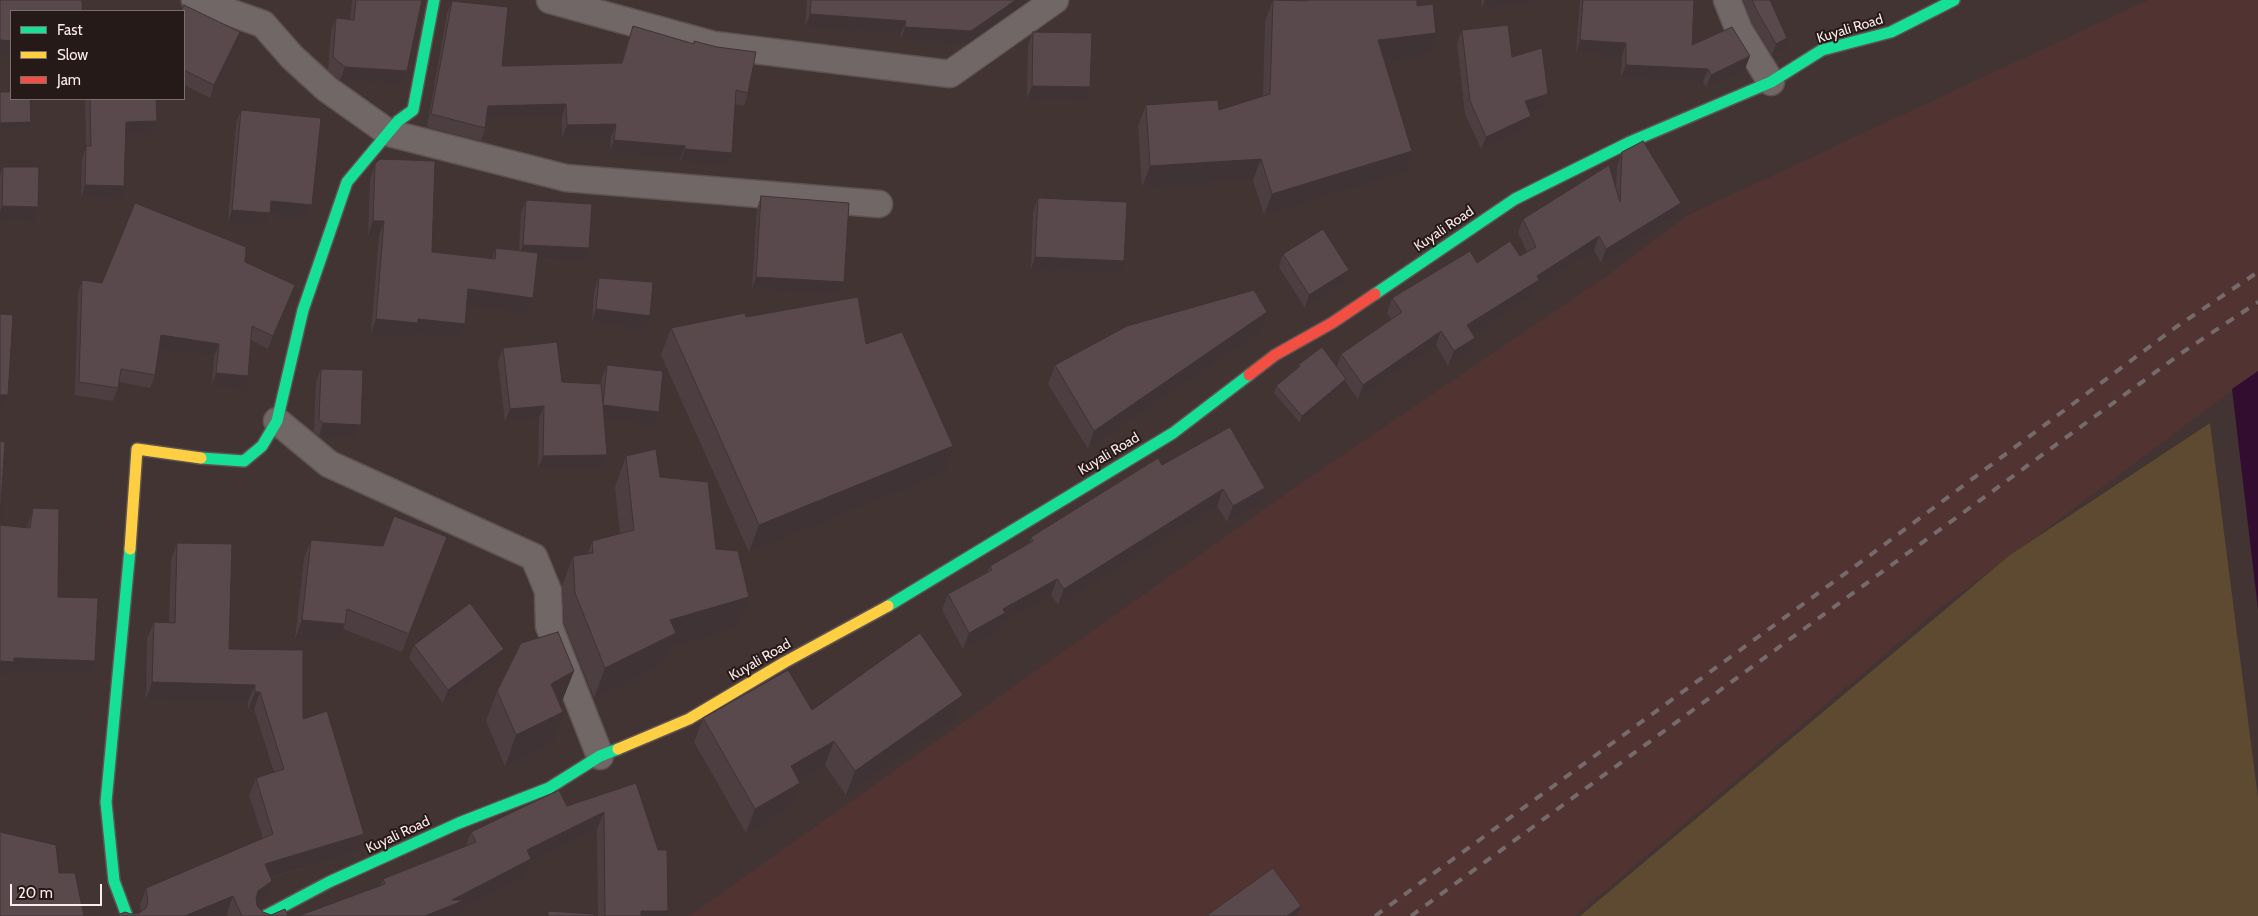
<!DOCTYPE html>
<style>
body{margin:0}
#map{position:relative;width:2258px;height:916px;overflow:hidden;background:#413433;font-family:Cabin,sans-serif}
canvas{display:block}
.legend{position:absolute;left:10px;top:10px;width:175px;height:90px;box-sizing:border-box;background:#261a19;border:1px solid #7c6e6c;margin:0;padding:6px 9px;list-style:none;font-size:15px;color:#fcebe9}
.legend li{display:flex;align-items:center;gap:10px;height:25px}
.legend b{width:25px;border:1px solid #7c6e6c}
.scale{position:absolute;left:10px;top:884px;width:92px;height:22px;box-sizing:border-box;border:2px solid #fcebe9;border-top:0;padding-left:6px;font-size:15px;line-height:18px;white-space:nowrap;color:#fcebe9;-webkit-text-stroke:4px #261a19;paint-order:stroke}
</style>
<div id="map">
<canvas width="2258" height="916"></canvas>
<ul class="legend">
<li><b style="height:6px;background:#16e098"></b>Fast</li>
<li><b style="height:6px;background:#ffcf43"></b>Slow</li>
<li><b style="height:6px;background:#f24e42"></b>Jam</li>
</ul>
<div class="scale">20 m</div>
</div>
<script>
const ctx = document.querySelector('canvas').getContext('2d');
ctx.lineJoin = 'round';
function fill(path, color) {
  ctx.fillStyle = color;
  ctx.fill(path, 'evenodd');
}
function toPath(rows) {
  const path = new Path2D();
  for (const r of rows) {
    path.moveTo(r[0], r[1]);
    for (let i = 2; i < r.length; i += 2) path.lineTo(r[i], r[i + 1]);
  }
  return path;
}
function trace(path, color, width, dash) {
  ctx.strokeStyle = color;
  ctx.lineWidth = width;
  ctx.lineCap = dash ? 'butt' : 'round';
  ctx.setLineDash(dash || []);
  ctx.stroke(path);
}
function write(font, color, halo, rows, align = 'center') {
  ctx.font = font + ' Cabin,sans-serif';
  ctx.lineWidth = 4;
  ctx.setLineDash([]);
  ctx.textBaseline = 'middle';
  ctx.strokeStyle = halo;
  ctx.fillStyle = color;
  for (const [text, x, y, turn = 0] of rows) {
    ctx.save();
    ctx.translate(x, y);
    ctx.rotate((+turn || 0) * Math.PI / 180);
    ctx.textAlign = isNaN(turn) ? turn : align;
    if (halo) ctx.strokeText(text, 0, 0);
    ctx.fillText(text, 0, 0);
    ctx.restore();
  }
}
fill(toPath([
 [2148,0,2258,0,2258,371,1934,613,1575,916,689,916,1300,484,1608,275,1688,215]
]), '#513432');
fill(toPath([
 [2210,423,2258,798,2258,916,1580,916,2010,555]
]), '#5e4a30');
fill(toPath([
 [2258,371,2258,609,2232,389]
]), '#320d2f');
const street = toPath([
 [195,0,263,24,292,57,327,89,389,133,566,178,879,204],
 [550,0,714,45,950,74,1055,0],
 [1727,0,1739,30,1771,82],
 [277,421,329,464,534,557,548,591,549,626,600,756]
]);
const fast = toPath([
 [1375,294,1515,199,1630,142,1771,82,1822,50,1891,32,1954,0],
 [201,458,244,461,262,446,277,421,303,310,347,182,398,121,413,110,434,0],
 [888,606,1173,433,1249,375],
 [127,916,114,881,106,802,130,549],
 [265,916,329,882,459,823,549,788,600,756,618,749]
]);
const slow = toPath([
 [130,549,137,449,201,458],
 [618,749,689,719,785,662,888,606]
]);
const jam = toPath([
 [1249,375,1275,355,1332,323,1375,294]
]);
trace(street, '#5e5252', 29);
trace(fast, '#5e5252', 14);
trace(slow, '#5e5252', 14);
trace(jam, '#5e5252', 14);
trace(street, '#726767', 26);
trace(fast, '#16e098', 11);
trace(slow, '#ffcf43', 11);
trace(jam, '#f24e42', 11);
trace(toPath([
 [1375,916,1865,559,2176,327,2258,272],
 [1411,916,2183,352,2258,302]
]), '#756b6a', 4, [9, 9]);
fill(toPath([
 [352,0,422,0,407,71,402,84,340,80,328,70,331,31,336,18,350,19],
 [804,0,1030,0,967,44,901,40,901,33,805,27,807,0],
 [1273,0,1417,0,1417,6,1429,54,1384,59,1405,172,1264,215,1253,180,1142,187,1138,126,1146,105,1219,110,1263,97,1265,21],
 [1481,0,1533,0,1531,3,1482,8],
 [1580,0,1694,0,1692,45,1745,69,1706,87,1703,82,1621,77,1622,56,1576,53],
 [1743,0,1770,0,1782,50,1772,55,1752,23],
 [452,1,502,66,621,63,633,26,693,44,694,41,748,93,744,106,735,104,732,153,728,165,680,162,680,159,610,152,611,137,562,138,562,117,487,118,485,128,481,141,427,127,447,13],
 [184,11,236,45,210,98,184,85],
 [1462,30,1512,57,1548,94,1543,107,1529,111,1527,128,1481,149,1465,114,1457,43],
 [1033,32,1090,87,1086,100,1027,99,1028,44],
 [85,99,156,99,157,121,152,134,126,135,120,199,81,198,82,159,86,147],
 [241,110,312,205,308,217,269,214,265,226,228,222,236,123],
 [1622,152,1675,217,1601,263,1594,250,1537,287,1534,294,1472,333,1470,352,1448,366,1436,345,1358,399,1345,381,1343,386,1300,423,1274,393,1276,386,1297,369,1298,365,1337,367,1341,354,1391,319,1387,313,1392,298,1477,263,1520,256,1527,252,1518,233,1523,219,1616,189,1617,166],
 [375,164,432,252,492,258,496,248,519,250,521,213,526,200,589,248,585,261,537,259,533,298,527,313,467,304,465,324,460,338,414,334,412,338,371,334,379,236,368,236,370,179],
 [3,167,34,220,0,219,0,176],
 [761,196,844,282,839,295,752,289,757,209],
 [1038,198,1119,273,1031,269,1033,211],
 [1283,254,1349,270,1345,282,1305,308,1279,267],
 [245,262,295,285,291,298,268,349,251,340,243,389,212,386,214,356,159,348,155,375,150,388,119,382,118,388,113,401,75,395,78,293,82,280,102,283],
 [599,278,645,329,592,322,594,291],
 [1267,312,1261,331,1088,449,1048,384,1055,365],
 [746,317,866,344,943,473,749,552,661,355,671,328],
 [503,348,562,382,601,386,602,377,607,365,659,412,655,424,604,418,607,455,602,468,538,468,539,418,505,422,498,361],
 [321,369,361,425,357,437,319,436,314,432,316,381],
 [626,456,660,477,716,549,738,627,671,647,665,663,594,698,564,623,562,586,573,556,588,554,592,541,620,534,615,487],
 [1162,465,1259,504,1227,522,1217,506,1058,605,1051,595,1002,622,999,630,963,649,942,610,948,594,987,572,990,566,1029,543,1031,537],
 [33,508,58,597,90,674,11,671,10,674,27,528,29,521],
 [447,537,402,652,343,629,338,643,295,639,304,558,311,540,383,546],
 [177,543,229,649,303,719,364,834,358,851,271,878,266,898,257,904,257,906,263,912,271,915,288,916,228,916,227,913,220,916,115,916,139,913,141,912,140,905,146,888,263,839,249,795,256,778,274,772,254,709,248,710,248,702,146,699,147,639,154,622,169,623,171,560],
 [414,645,499,661,443,703,409,658],
 [574,671,562,701,559,703,552,743,505,766,486,721,497,691],
 [963,695,955,719,846,795,825,765,799,780,792,807,746,833,694,742,703,718,812,710],
 [636,783,666,916,598,916,597,829,529,863,525,876,462,908,380,886,383,879,466,846,471,832,567,806]
]), '#4d3f41');
fill(toPath([
 [1016,0,1030,0,967,44,901,40,905,27],
 [1485,0,1533,0,1531,3,1482,8],
 [810,14,906,21,901,33,805,27],
 [240,32,236,45,210,98,214,85],
 [1436,33,1429,54,1371,61,1378,40],
 [1787,38,1782,50,1772,55,1776,44],
 [0,40,11,41,11,54,0,53],
 [1580,40,1626,43,1622,56,1576,53],
 [1750,56,1745,69,1706,87,1711,75],
 [1626,65,1708,69,1703,82,1621,77],
 [345,67,407,71,402,84,340,80],
 [1032,86,1090,87,1086,100,1027,99],
 [1548,94,1543,107,1520,114,1525,101],
 [566,104,562,117,484,118,488,106],
 [1531,116,1527,128,1481,149,1486,137],
 [157,121,152,134,122,135,126,122],
 [31,122,28,128,0,129,0,123],
 [616,124,611,137,562,138,567,125],
 [614,140,685,146,680,159,610,152],
 [685,149,732,153,728,165,680,162],
 [1412,151,1405,172,1264,215,1272,194],
 [1261,159,1253,180,1142,187,1150,166],
 [85,185,124,186,120,199,81,198],
 [271,201,312,205,308,217,269,214,265,226,228,222,232,210],
 [1681,203,1675,217,1601,263,1606,249],
 [2,206,38,207,34,220,0,219,0,212],
 [373,221,384,221,379,236,368,236],
 [1599,236,1594,250,1537,287,1534,294,1462,340,1467,325,1537,276],
 [523,245,589,248,585,261,519,258],
 [1035,257,1124,261,1119,273,1031,269],
 [1349,270,1345,282,1305,308,1309,295],
 [756,277,844,282,839,295,752,289],
 [295,285,291,298,268,349,273,336],
 [468,289,533,298,527,313,463,304],
 [596,309,650,316,645,329,592,322],
 [1267,312,1261,331,1088,449,1094,431],
 [376,319,418,319,465,324,460,338,414,334,412,338,371,334],
 [1441,331,1436,345,1358,399,1363,385],
 [161,335,219,344,214,356,157,348],
 [1475,338,1470,352,1448,366,1454,351],
 [216,373,248,376,243,389,212,386],
 [1346,379,1343,386,1300,423,1302,416],
 [0,395,8,395,3,408,0,408],
 [603,405,659,412,655,424,598,418],
 [544,406,539,418,505,422,510,409],
 [323,423,361,425,357,437,319,436],
 [953,446,943,473,749,552,759,525],
 [607,455,602,468,538,468,543,456],
 [1265,488,1259,504,1227,522,1233,506],
 [1223,489,1217,506,1058,605,1064,589],
 [447,537,440,556,402,652,409,634],
 [1057,579,1051,595,1002,622,999,630,963,649,969,633,1003,609],
 [749,597,738,627,671,647,665,663,594,698,605,668,670,620],
 [302,620,345,624,338,643,295,639],
 [504,649,499,661,443,703,448,690],
 [14,658,95,661,90,674,11,671,10,674,0,674,0,661],
 [574,671,562,701,540,714,551,684],
 [152,682,255,685,248,702,146,699],
 [255,692,260,692,254,709,248,710],
 [963,695,955,719,846,795,855,771],
 [563,712,552,743,505,766,516,735],
 [834,741,825,765,782,790,791,766],
 [800,783,792,807,746,833,755,809],
 [604,812,597,829,529,863,525,876,462,908,459,916,425,916,452,900,527,850],
 [364,834,358,851,259,881,265,864],
 [272,881,266,898,252,908,258,891],
 [233,896,227,913,220,916,185,916],
 [1301,906,1297,916,1287,916],
 [641,911,668,911,666,916,640,916]
]), '#3f3335');
const building = toPath([
 [0,0,82,0,82,11,11,11,11,41,0,40,0,0],
 [356,0,422,0,407,71,345,67,333,57,336,18,354,20,356,0],
 [811,0,1016,0,971,31,905,27,906,21,810,14,811,0],
 [1273,0,1307,1,1307,0,1417,0,1417,6,1433,4,1436,33,1378,40,1412,151,1272,194,1261,159,1150,166,1146,105,1218,100,1219,110,1270,94,1273,0],
 [1583,0,1694,0,1692,45,1732,27,1750,56,1711,75,1708,69,1626,65,1626,43,1580,40,1583,0],
 [1752,0,1770,0,1787,38,1776,44,1757,11,1752,0],
 [452,1,508,7,502,66,622,63,633,26,694,44,694,41,717,47,756,52,748,93,736,90,732,153,685,149,685,146,614,140,616,124,567,125,566,104,488,106,485,128,431,114,452,1],
 [184,5,240,32,214,85,184,70,184,11,181,11,184,5],
 [1508,25,1512,57,1542,48,1548,94,1525,101,1531,116,1486,137,1470,101,1462,30,1508,25],
 [1033,32,1092,33,1090,87,1032,86,1033,32],
 [0,92,11,92,11,99,30,99,31,122,0,123,0,92],
 [90,99,156,99,157,121,126,122,124,186,85,185,86,146,91,146,90,99],
 [241,110,321,118,312,205,271,201,270,213,232,210,241,110],
 [1643,141,1681,203,1606,249,1599,236,1537,276,1539,280,1467,325,1475,338,1454,351,1441,331,1363,385,1341,354,1402,312,1392,298,1470,251,1477,263,1510,241,1520,256,1536,247,1523,219,1609,165,1620,202,1622,152,1643,141],
 [380,159,435,161,432,252,495,259,496,248,538,253,533,298,468,289,465,324,418,319,418,323,376,319,384,221,373,221,375,164,380,159],
 [3,167,39,167,38,207,2,206,3,167],
 [761,196,849,203,844,282,756,277,761,196],
 [1038,198,1127,202,1124,261,1035,257,1038,198],
 [526,200,592,204,589,248,523,245,526,200],
 [135,203,246,247,245,262,295,285,273,336,252,326,248,376,216,373,219,344,161,335,155,375,121,369,118,388,79,382,82,280,102,283,135,203],
 [1323,229,1349,270,1309,295,1283,254,1323,229],
 [599,278,653,282,650,316,596,309,599,278],
 [1254,290,1267,312,1094,431,1055,365,1127,326,1254,290],
 [858,297,866,344,902,332,953,446,759,525,671,328,745,313,746,317,858,297],
 [0,314,13,315,8,395,0,395,0,314],
 [557,342,562,382,601,384,603,404,607,365,663,371,659,412,603,405,607,455,543,456,544,406,510,409,503,348,557,342],
 [1322,347,1346,379,1302,416,1276,386,1300,366,1298,365,1322,347],
 [321,369,363,370,361,425,323,423,319,420,321,369],
 [1230,427,1265,488,1233,506,1223,489,1064,589,1057,579,1003,609,1005,613,969,633,948,594,992,570,990,566,1033,541,1031,537,1158,458,1162,465,1230,427],
 [0,441,5,442,0,518,0,441],
 [656,449,660,477,708,482,716,549,738,551,749,597,670,620,676,633,605,668,575,593,573,556,593,553,592,541,634,530,626,456,656,449],
 [33,508,59,509,58,597,98,598,95,661,14,658,14,662,0,661,0,525,30,528,33,508],
 [394,516,447,537,409,634,347,609,345,624,302,620,311,540,383,546,394,516],
 [177,543,232,544,229,649,303,650,303,719,327,711,364,834,265,864,272,881,258,891,256,898,257,906,263,912,271,915,285,909,288,916,242,916,233,896,185,916,115,916,125,912,131,914,139,913,146,908,148,902,146,888,273,834,256,778,284,769,260,692,255,692,255,685,152,682,154,622,175,623,177,543],
 [470,603,504,649,448,690,414,645,470,603],
 [558,632,574,671,551,684,563,712,516,735,497,691,521,643,558,632],
 [920,633,963,695,855,771,834,741,791,766,800,783,755,809,703,718,788,670,812,710,920,633],
 [636,783,658,850,667,850,668,911,641,911,641,916,605,916,604,812,527,850,531,859,452,900,465,900,425,916,298,916,385,884,383,879,476,842,471,832,559,790,567,806,636,783],
 [0,832,56,845,59,873,75,873,84,916,0,916,0,832],
 [1273,868,1301,906,1287,916,1206,916,1273,868],
 [548,911,594,914,594,916,548,916,548,911]
]);
fill(building, '#5a494c');
trace(building, '#3f3335', 1);
write('14px', '#fcebe9', '#261a19', [
 ["Kuyali Road",1850,29,-17],
 ["Kuyali Road",1444,229,-34],
 ["Kuyali Road",1109,454,-31],
 ["Kuyali Road",760,660,-30],
 ["Kuyali Road",398,835,-25]
]);
</script>
